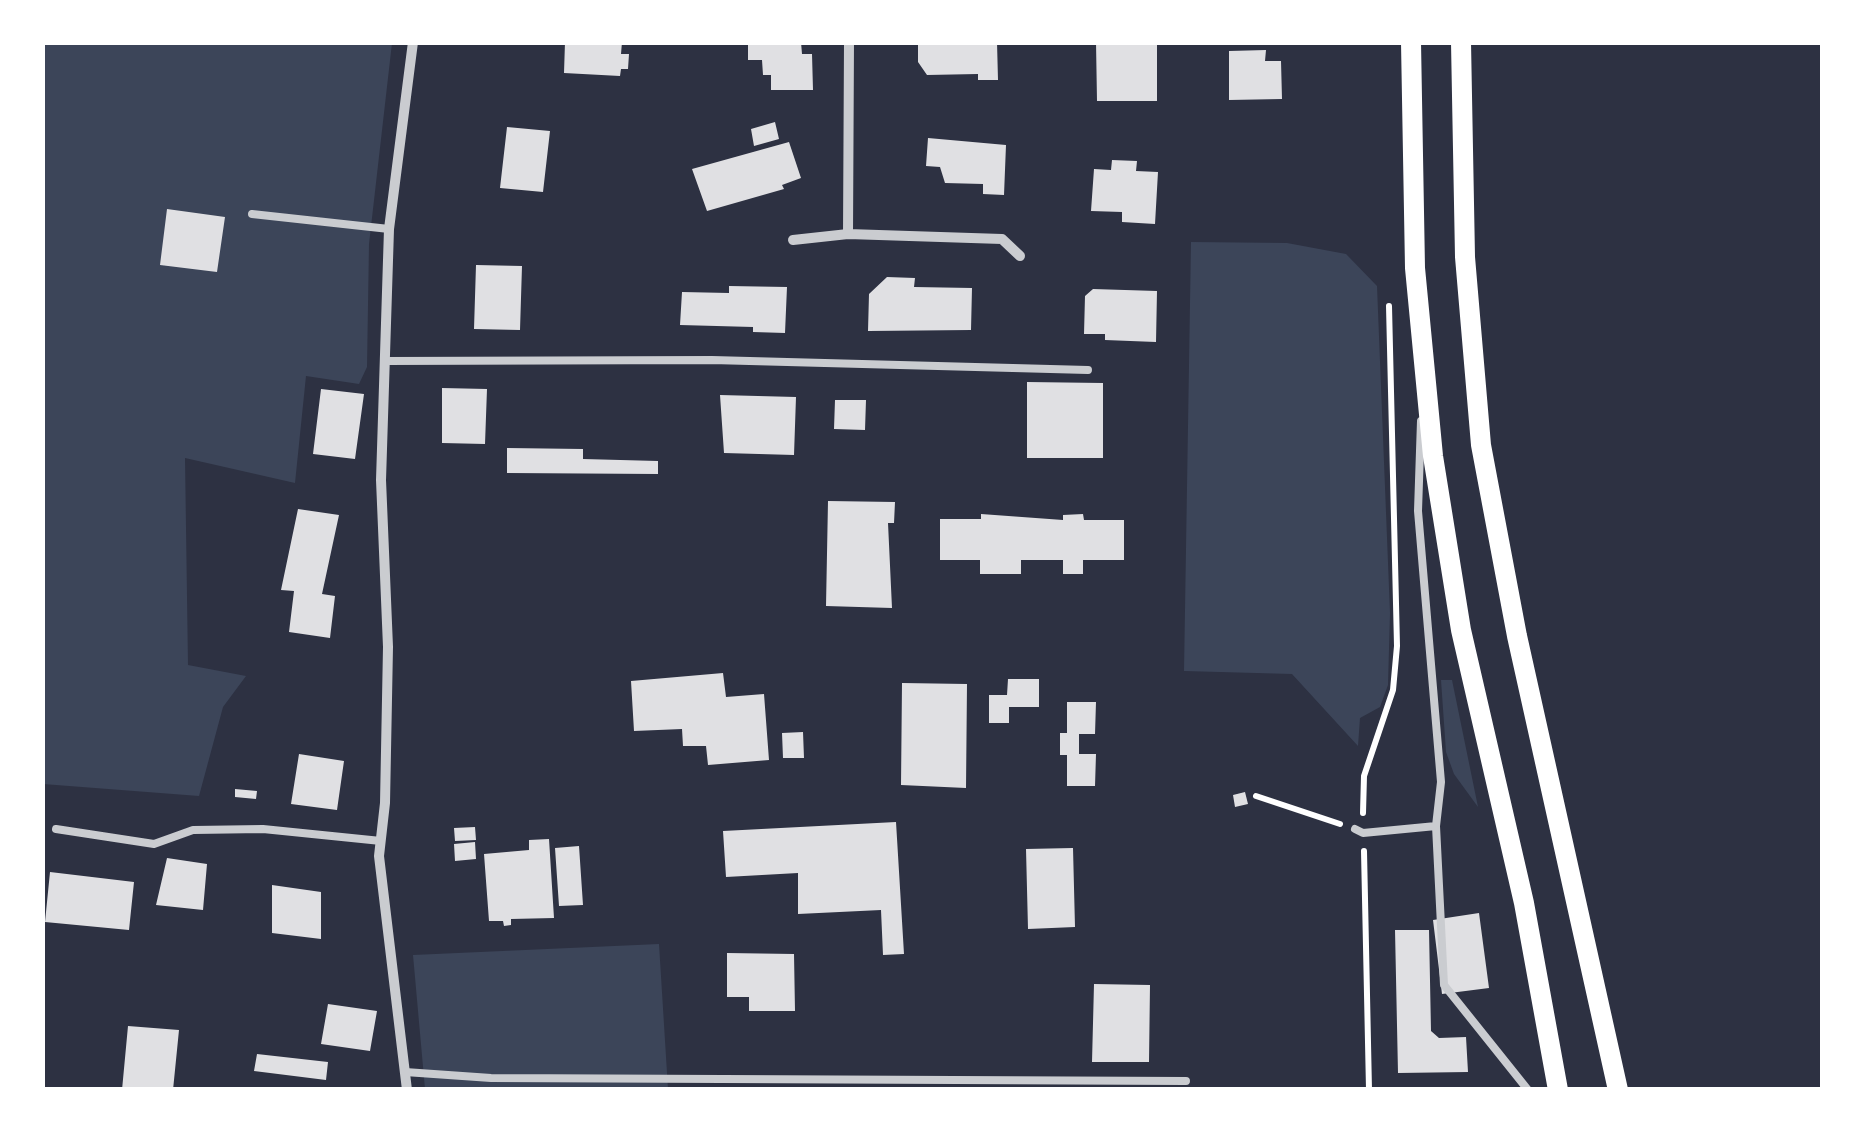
<!DOCTYPE html>
<style>
body{margin:0}
#map{position:relative;width:1865px;height:1132px;overflow:hidden;background:#2d3142;font-family:Lato,sans-serif}
canvas{display:block}
.frame{position:absolute;inset:0;border:45px solid #fff;pointer-events:none}
</style>
<div id="map">
<canvas width="1865" height="1132"></canvas>
<div class="frame"></div>
</div>
<script>
const ctx = document.querySelector('canvas').getContext('2d');
ctx.lineJoin = 'round';
function fill(path, color) {
  ctx.fillStyle = color;
  ctx.fill(path, 'evenodd');
}
function toPath(rows) {
  const path = new Path2D();
  for (const r of rows) {
    path.moveTo(r[0], r[1]);
    for (let i = 2; i < r.length; i += 2) path.lineTo(r[i], r[i + 1]);
  }
  return path;
}
function trace(path, color, width, dash) {
  ctx.strokeStyle = color;
  ctx.lineWidth = width;
  ctx.lineCap = dash ? 'butt' : 'round';
  ctx.setLineDash(dash || []);
  ctx.stroke(path);
}
fill(toPath([
 [42,43,392,43,369,244,367,367,359,384,306,376,295,483,185,458,188,665,246,676,223,707,199,796,43,784],
 [1191,242,1287,243,1346,254,1377,286,1390,613,1388,685,1380,707,1360,718,1358,746,1292,674,1184,671],
 [1441,680,1452,680,1478,807,1454,774,1446,752],
 [659,944,668,1089,425,1089,413,955]
]), '#3c4559');
fill(toPath([
 [565,42,622,42,621,54,629,54,628,69,621,69,620,76,564,73],
 [748,42,801,42,802,54,812,54,813,90,771,90,771,75,763,75,762,60,748,60],
 [918,42,997,42,998,80,978,80,978,74,927,75,918,62],
 [1096,42,1157,42,1157,101,1097,101],
 [1266,50,1265,61,1281,61,1282,99,1229,100,1229,51],
 [775,122,779,139,754,146,751,129],
 [507,127,550,131,543,192,500,188],
 [928,138,1006,145,1004,195,983,194,983,184,945,183,940,167,926,166],
 [789,142,801,178,782,185,784,189,707,211,692,169],
 [1112,160,1137,161,1136,171,1158,172,1155,224,1122,222,1122,212,1091,211,1094,169,1111,170],
 [167,209,225,217,217,272,160,265],
 [476,265,522,266,520,330,474,329],
 [887,277,915,278,914,287,972,288,971,330,868,331,869,294],
 [729,286,787,287,785,333,753,332,753,327,680,325,682,292,729,293],
 [1093,289,1157,291,1156,342,1105,340,1105,334,1084,334,1085,296],
 [1027,382,1103,383,1103,458,1027,458],
 [442,388,487,389,485,444,442,443],
 [321,389,364,394,355,459,313,454],
 [720,395,796,397,794,455,724,453],
 [835,400,866,400,865,430,834,429],
 [507,448,583,449,583,459,658,461,658,474,507,473],
 [828,501,895,502,894,523,888,523,892,608,826,606],
 [298,509,339,515,322,594,335,596,330,638,289,632,294,591,281,590],
 [981,514,1063,520,1063,515,1083,514,1084,520,1124,520,1124,560,1083,560,1083,574,1063,574,1063,560,1021,560,1021,574,980,574,980,560,940,560,940,519,981,519],
 [723,673,726,697,764,694,769,760,708,765,706,746,683,746,682,729,634,731,631,681],
 [1008,679,1039,679,1039,707,1009,707,1009,723,989,723,989,695,1007,695],
 [902,683,967,684,966,788,901,785],
 [1067,702,1096,702,1095,734,1079,734,1079,754,1096,754,1095,786,1067,786,1067,755,1060,755,1060,733,1067,733],
 [803,732,804,758,783,758,782,733],
 [299,754,344,761,337,810,291,804],
 [235,789,257,791,256,799,235,797],
 [1245,792,1248,804,1235,807,1233,795],
 [896,822,904,954,883,955,881,910,798,914,798,873,726,877,723,831],
 [475,827,476,840,455,841,454,828],
 [549,839,554,918,511,919,511,925,504,926,503,921,489,921,484,854,529,850,529,840],
 [475,842,476,859,455,861,454,844],
 [579,846,583,905,559,906,555,848],
 [1073,848,1075,927,1028,929,1026,849],
 [167,858,207,864,203,910,156,905],
 [50,872,134,882,129,930,45,922],
 [272,885,321,892,321,939,272,933],
 [1479,913,1489,988,1442,994,1433,920],
 [1395,930,1429,930,1431,1031,1439,1038,1466,1037,1468,1072,1398,1073],
 [727,953,794,954,795,1011,749,1011,749,997,727,997],
 [1094,984,1150,985,1149,1062,1092,1062],
 [328,1004,377,1011,370,1051,321,1044],
 [128,1026,179,1030,173,1090,122,1090],
 [257,1054,328,1062,326,1080,254,1071]
]), '#e0e0e3');
trace(toPath([
 [1256,796,1340,824],
 [1363,813,1364,776,1393,690,1397,646,1389,306],
 [1364,851,1369,1090]
]), '#fff', 6);
trace(toPath([
 [252,214,389,229],
 [386,361,712,360,1088,370],
 [1421,421,1418,511,1441,782,1436,826,1444,985,1528,1090],
 [56,829,154,844,193,830,263,829,381,841],
 [1355,829,1363,833,1436,826],
 [405,1072,491,1078,1186,1081]
]), '#caccd0', 8);
trace(toPath([
 [848,234,849,42],
 [793,240,848,234,1002,239,1020,256],
 [407,1090,379,856,385,803,388,647,381,480,389,229,413,42]
]), '#caccd0', 10);
trace(toPath([
 [1411,42,1415,268,1433,456,1461,630,1524,903,1558,1090],
 [1461,42,1465,257,1481,445,1517,636,1618,1090]
]), '#fff', 20);
</script>
